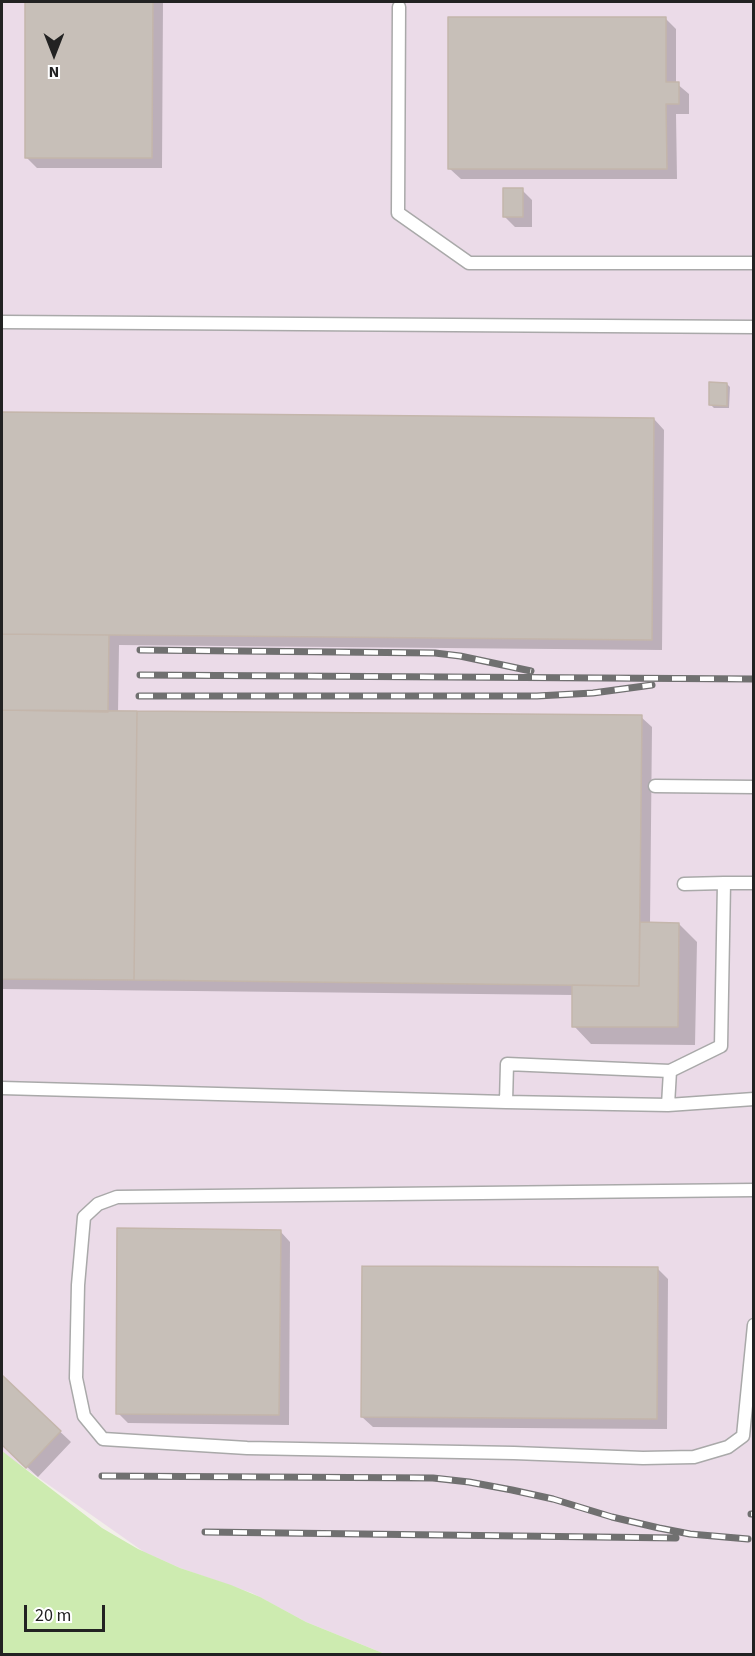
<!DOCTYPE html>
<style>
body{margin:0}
#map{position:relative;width:755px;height:1656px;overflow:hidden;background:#f2efe9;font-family:"Source Sans 3",sans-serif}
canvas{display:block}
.frame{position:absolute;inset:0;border:3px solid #222;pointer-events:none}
.north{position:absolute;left:24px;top:24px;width:60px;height:60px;-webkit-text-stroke:4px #fff;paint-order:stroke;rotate:180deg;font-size:16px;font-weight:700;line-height:24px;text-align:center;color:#222}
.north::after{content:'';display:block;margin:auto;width:21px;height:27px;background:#222;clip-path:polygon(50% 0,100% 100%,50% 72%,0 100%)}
.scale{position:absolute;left:24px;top:1605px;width:81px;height:27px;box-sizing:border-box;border:3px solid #222;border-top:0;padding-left:8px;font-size:18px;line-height:21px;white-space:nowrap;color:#222;-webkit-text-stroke:4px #fff;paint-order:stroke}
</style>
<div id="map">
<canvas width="755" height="1656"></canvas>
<div class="frame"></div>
<div class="north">N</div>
<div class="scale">20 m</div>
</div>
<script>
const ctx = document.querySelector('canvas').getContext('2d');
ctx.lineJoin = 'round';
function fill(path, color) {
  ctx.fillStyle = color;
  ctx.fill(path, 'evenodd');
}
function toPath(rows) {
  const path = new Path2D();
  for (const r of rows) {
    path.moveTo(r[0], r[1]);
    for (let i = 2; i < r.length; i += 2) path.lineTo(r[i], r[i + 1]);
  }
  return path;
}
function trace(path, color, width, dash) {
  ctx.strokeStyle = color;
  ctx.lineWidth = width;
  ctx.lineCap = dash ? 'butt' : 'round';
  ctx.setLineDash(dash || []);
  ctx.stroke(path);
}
fill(toPath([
 [2,2,753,2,753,1654,385,1654,306,1622,252,1593,180,1568,144,1552,2,1452]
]), '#ebdbe8');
fill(toPath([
 [2,1451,102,1528,138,1549,180,1568,231,1585,260,1597,306,1622,385,1654,2,1654]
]), '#cdebb0');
fill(toPath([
 [27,2,163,2,162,168,37,168,26,157],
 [665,18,676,29,676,83,689,94,689,114,676,114,677,179,461,179,450,169],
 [522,190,532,200,532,227,515,227,504,216],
 [727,384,730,387,729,408,714,408,711,405],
 [2,413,654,419,664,430,662,650,119,645,118,713,641,717,652,727,650,924,679,924,697,942,695,1045,591,1044,574,1026,574,995,2,989],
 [280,1231,290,1242,289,1425,128,1423,118,1413],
 [658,1269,668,1279,667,1429,373,1427,362,1417],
 [2,1377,71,1442,38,1477,2,1444]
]), '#0003');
const building = toPath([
 [25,2,153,2,152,158,25,158,25,2],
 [448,17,666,17,666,82,679,82,679,104,666,104,667,169,448,169,448,17],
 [503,188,523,188,523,217,503,217,503,188],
 [709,382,727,383,727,406,709,405,709,382],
 [2,412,654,418,652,640,2,634,2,412],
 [2,634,109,635,108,712,2,710,2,634],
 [2,710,137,711,134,980,2,979,2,710],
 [137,711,642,715,639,986,134,980,137,711],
 [640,922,679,923,678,1027,572,1027,572,985,639,986,640,922],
 [117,1228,281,1230,279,1415,116,1414,117,1228],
 [362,1266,658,1267,657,1419,361,1417,362,1266],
 [2,1375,61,1431,26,1468,2,1445,2,1375]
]);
fill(building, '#c7bfb8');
trace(building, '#c4b6ab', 1.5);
const service = toPath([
 [399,7,398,213,469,263,754,263],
 [2,322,754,327],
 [655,786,754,787],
 [754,883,724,883,721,1046,670,1071,668,1105,754,1099],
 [684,884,724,883],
 [2,1088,506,1102],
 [668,1105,506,1102,507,1064,670,1071],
 [754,1190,117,1197,98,1204,84,1217,78,1285,76,1378,84,1416,103,1439,247,1448,514,1453,643,1458,694,1457,728,1447,743,1436,754,1325]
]);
trace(service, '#a9a9a9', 15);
trace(service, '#fff', 12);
const rail = toPath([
 [140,650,435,653,460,656,531,671],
 [140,675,754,679],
 [139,696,537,696,593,693,652,685],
 [102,1476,433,1478,469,1482,512,1490,553,1499,612,1517,659,1528,690,1534,748,1539],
 [751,1514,754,1514],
 [205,1532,676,1538]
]);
trace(rail, '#707070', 7);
trace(rail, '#fff', 4.5, [14]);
</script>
